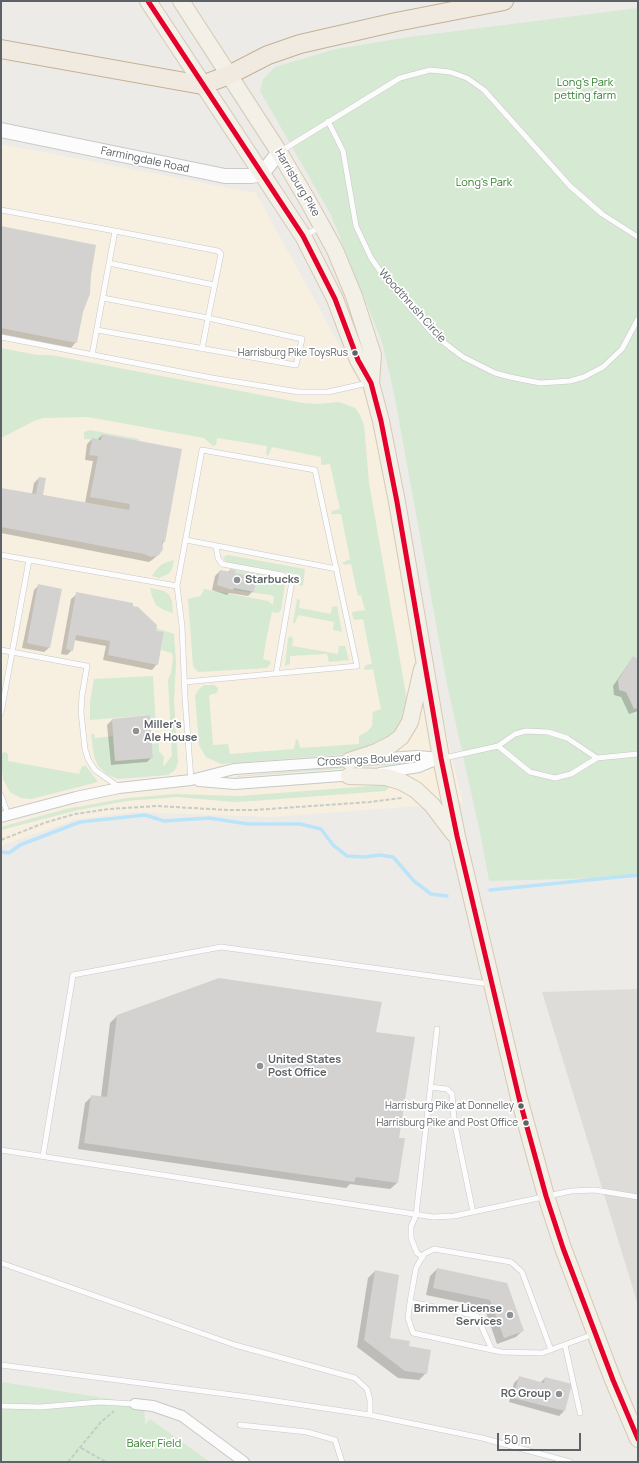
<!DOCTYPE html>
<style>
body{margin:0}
#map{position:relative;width:639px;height:1463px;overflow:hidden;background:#edebe8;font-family:Manrope,sans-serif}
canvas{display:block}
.frame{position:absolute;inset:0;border:2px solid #5c6266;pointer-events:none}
.scale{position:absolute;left:497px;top:1433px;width:84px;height:18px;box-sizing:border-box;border:2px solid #5c6266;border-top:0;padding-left:5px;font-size:12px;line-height:14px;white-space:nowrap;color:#5c6266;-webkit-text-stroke:3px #fff;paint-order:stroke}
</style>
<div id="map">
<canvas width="639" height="1463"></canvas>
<div class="frame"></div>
<div class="scale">50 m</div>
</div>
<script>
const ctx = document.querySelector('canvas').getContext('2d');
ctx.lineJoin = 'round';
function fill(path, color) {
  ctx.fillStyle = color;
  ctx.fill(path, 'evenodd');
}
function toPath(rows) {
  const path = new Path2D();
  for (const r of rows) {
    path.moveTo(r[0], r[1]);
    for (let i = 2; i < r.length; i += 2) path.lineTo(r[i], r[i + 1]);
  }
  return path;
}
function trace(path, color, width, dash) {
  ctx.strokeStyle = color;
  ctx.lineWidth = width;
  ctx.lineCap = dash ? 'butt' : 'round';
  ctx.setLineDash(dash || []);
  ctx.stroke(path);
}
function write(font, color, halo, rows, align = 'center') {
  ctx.font = font + ' Manrope,sans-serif';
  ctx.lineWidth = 3.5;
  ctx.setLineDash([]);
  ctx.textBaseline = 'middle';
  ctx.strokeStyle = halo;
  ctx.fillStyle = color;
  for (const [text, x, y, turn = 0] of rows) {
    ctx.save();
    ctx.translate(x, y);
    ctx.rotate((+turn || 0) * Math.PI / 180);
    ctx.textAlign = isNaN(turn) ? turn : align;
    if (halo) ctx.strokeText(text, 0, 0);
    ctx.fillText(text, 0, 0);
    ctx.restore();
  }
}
fill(toPath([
 [1,144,256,193,381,421,407,566,463,803,270,817,133,812,74,820,1,846]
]), '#f7efe0');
fill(toPath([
 [638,989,638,1305,542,992]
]), '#dedcd9');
fill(toPath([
 [638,8,638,877,489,881,481,837,447,684,394,393,382,342,331,215,260,91,263,79,275,67,336,49,409,37],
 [1,348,37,355,51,355,303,403,319,404,339,402,355,408,360,415,364,425,369,483,407,700,407,712,392,738,351,753,336,755,221,764,206,757,199,745,195,696,198,690,204,685,214,685,218,688,217,693,209,695,213,745,228,744,230,754,294,749,296,739,298,740,300,748,359,744,359,736,367,732,372,726,373,712,381,709,373,669,365,670,364,668,366,665,372,664,363,619,355,620,353,618,352,612,365,610,361,595,358,596,351,564,345,565,342,563,350,559,341,514,331,514,332,511,340,509,330,464,321,465,321,457,272,447,268,456,266,454,267,446,217,438,216,445,213,446,204,438,88,417,43,418,34,421,1,438],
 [90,430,95,431,139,439,139,441,102,434,101,440,84,439,84,432],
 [228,555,305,569,303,585,300,586,299,584,300,575,226,562,223,557],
 [174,560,172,569,168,574,159,578,152,576,156,570,162,564],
 [236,570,280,578,285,584,281,610,278,613,272,612,267,635,263,659,270,661,271,663,267,668,198,672,193,666,188,599,201,596,204,589,268,601,273,605,274,597,271,595,233,590,234,588,257,577,235,573],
 [150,588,164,591,169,595,172,601,173,613,164,610,156,605,152,596],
 [297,599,300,600,299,608,331,614,332,607,337,606,342,632,333,630,334,622,298,615,295,623,293,623],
 [156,628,174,634,176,663,174,701,178,762,175,770,168,775,118,779,108,775,98,766,94,756,91,734,94,734,95,738,113,736,115,761,153,758,152,744,159,743,159,751,164,757,163,764,164,766,172,756,168,680,171,673,173,659,172,653,161,650,164,633,156,631],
 [291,636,293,639,292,646,338,654,339,646,345,646,349,660,329,662,327,654,290,656,290,664,285,666,288,638],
 [153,676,156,728,151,729,150,715,90,720,90,702,94,679],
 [5,752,8,754,8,761,79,774,82,766,86,766,98,782,31,799,21,798,10,792,3,779,1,757,2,753],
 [399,762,399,764,236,777,237,776],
 [384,785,392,785,385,791,253,801,234,802,178,797,126,801,78,810,1,830,1,827,66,809,127,798,176,794,240,796],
 [1,1382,144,1404,145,1425,150,1419,210,1462,1,1462]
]), '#d6e9d2');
fill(toPath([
 [1,227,90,275,76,342,71,348,1,334],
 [102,435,164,541,158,555,152,560,149,562,1,533,1,489,32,494,34,483,39,478,41,495,85,503,93,461,85,460,87,444,92,439,97,440],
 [230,570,253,591,248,596,229,593,227,595,212,590,215,576,220,571,228,572],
 [39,585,50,647,44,652,22,648,34,590],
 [77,594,132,607,155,632,157,664,152,670,103,660,106,646,74,640,72,650,67,655,61,654,71,599],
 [633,657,638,661,638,711,629,714,621,697,614,695,613,686],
 [149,717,152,757,147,762,111,765,107,725,112,720],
 [117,1016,375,1033,398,1139,397,1183,390,1189,350,1184,346,1188,78,1149,85,1103,92,1096,101,1097,110,1023],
 [437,1269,506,1284,523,1330,516,1337,497,1344,484,1307,426,1295,430,1276],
 [375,1271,389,1338,408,1347,426,1373,419,1380,398,1378,357,1347,368,1278],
 [519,1378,540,1383,545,1378,564,1411,559,1416,509,1402,514,1383]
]), '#0003');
trace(toPath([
 [1,852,9,853,20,845,80,822,145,815,164,821,209,818,248,824,300,824,321,829,333,845,347,856,364,857,380,855,393,857,414,881,431,894,447,896],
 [490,890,638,875]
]), '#bbe4f8', 3.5);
fill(toPath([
 [1,226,96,245,91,275,90,294,83,312,77,343,1,328],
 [102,434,182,449,165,542,162,541,163,549,159,555,151,557,144,554,1,527,1,488,36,494,39,477,46,478,43,495,129,510,130,504,90,497,98,456,89,455,92,440,92,438,101,440],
 [230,569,236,570,235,573,257,577,254,592,234,588,233,590,217,585,220,570,230,572],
 [38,584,62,589,50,648,27,643],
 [76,592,133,603,133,606,138,607,157,625,156,631,164,632,158,665,108,655,110,641,76,635,73,651,66,649],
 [633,656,638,659,638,708,634,709,626,692,619,690,618,680],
 [150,715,153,758,115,761,112,719],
 [219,978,382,1002,376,1032,415,1037,399,1138,405,1138,398,1183,356,1177,354,1182,84,1143,91,1095,107,1097,117,1015],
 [437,1268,507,1283,524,1331,504,1338,490,1300,433,1288],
 [375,1270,399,1275,390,1338,410,1341,409,1346,431,1350,427,1374,405,1371,364,1340],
 [519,1376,544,1383,545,1377,572,1384,565,1411,513,1398]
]), '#d4d2d1');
const lane = toPath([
 [328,121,343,151,356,226,371,258,385,278,434,335,463,357,495,373,510,377,540,383,570,381,584,377,603,367,622,349,638,319],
 [281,151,400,78,430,70,450,72,467,78,484,90,570,186,602,214,638,237],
 [1,210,115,231,92,355],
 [304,236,320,227],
 [109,263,214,285],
 [103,298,208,318,202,349],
 [97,330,296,365,302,339,208,318,221,254,218,251,115,231],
 [1,337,212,378,299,392,328,392,368,383],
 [186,540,337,569],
 [216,546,218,558,222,564,282,575,287,577,292,581,276,674],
 [1,555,177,586],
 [1,650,87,666,82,695,81,712,85,749,88,759,95,770,119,787],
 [185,682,357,666,315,470,202,450,177,586,182,626,185,698,191,780],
 [1,713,29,560],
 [498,746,530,772,555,778,571,774,597,758,638,754],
 [444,758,498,746,515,734,526,731,548,732,567,738,597,758],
 [1,795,8,815],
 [430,1087,447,1089,452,1094,454,1120,473,1212],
 [1,1150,433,1217,454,1216,571,1191,595,1190,638,1197],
 [43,1156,73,975,221,947,489,984],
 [423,1257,417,1253,411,1238,411,1227,416,1215,437,1029],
 [1,1263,235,1345,355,1378,367,1389,370,1400,370,1415],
 [410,1302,416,1268,424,1254,434,1249,511,1262,522,1272,551,1350],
 [565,1345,580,1413],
 [492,1350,477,1316,410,1302,408,1318,413,1333,492,1350,502,1352,542,1353,594,1334],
 [1,1365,249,1397,370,1415,482,1438,570,1462],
 [1,1406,40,1407,100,1402,135,1404],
 [240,1425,307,1432,335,1440,342,1462]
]);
const street = toPath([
 [380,773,419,767,438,759],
 [199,781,235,784,354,775],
 [1,817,76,797,119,788,191,780,234,769,417,756,441,758],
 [135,1404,153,1406,182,1416,244,1462]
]);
const secondary = toPath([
 [1,130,225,176,251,176,262,174,279,152]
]);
const primary = toPath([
 [148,1,303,236,335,299,358,360,371,383,381,421,397,502,441,758,457,836,519,1098,546,1196,563,1248,613,1380,638,1439],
 [181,1,279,152,308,201,335,250,354,296,373,355,371,383],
 [349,761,376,752,392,744,401,737,410,722,422,669],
 [349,776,386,777,402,782,416,790,432,805,454,834]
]);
const highway = toPath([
 [1,49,202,85,229,75,268,55,300,44,396,22,504,1]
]);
trace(lane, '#c8c8c9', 6);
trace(street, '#c8c8c9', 12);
trace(secondary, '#c9c9ca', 16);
trace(primary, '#d6c9b4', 18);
trace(highway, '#c5b194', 20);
trace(toPath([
 [1,840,44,823,75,814,109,809,157,806,228,810,254,810,370,802,402,798],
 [81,1448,106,1462],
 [68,1462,101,1422,114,1411]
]), '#c6ccc9', 2, [4, 2]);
trace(lane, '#fcfcfc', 5);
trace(street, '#fcfcfc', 10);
trace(secondary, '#fcfcfc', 14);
trace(primary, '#f3f0e8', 16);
trace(highway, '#f0eae1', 18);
trace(toPath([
 [148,1,303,236,335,299,358,360,371,383,381,421,397,502,441,758,457,836,519,1098,546,1196,563,1248,613,1380,638,1439]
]), '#e4002b', 5);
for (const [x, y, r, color] of [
 [355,353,3.5,"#5c6266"],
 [237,580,4,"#8f9294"],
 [136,731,4,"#8f9294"],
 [260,1066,4,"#8f9294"],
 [521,1106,3.5,"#5c6266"],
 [526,1123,3.5,"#5c6266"],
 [510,1315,4,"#8f9294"],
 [559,1394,4,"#8f9294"]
]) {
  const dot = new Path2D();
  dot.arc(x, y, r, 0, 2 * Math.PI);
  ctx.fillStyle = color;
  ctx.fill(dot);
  trace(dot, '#fff', 1.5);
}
write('10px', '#5c6266', '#fff', [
 ["Harrisburg Pike ToysRus",348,353],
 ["Harrisburg Pike at Donnelley",514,1106],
 ["Harrisburg Pike and Post Office",518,1123]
], 'right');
write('11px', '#338230', '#fff', [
 ["Long's Park",585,83],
 ["petting farm",585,96],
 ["Long's Park",484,183],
 ["Baker Field",154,1444]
]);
write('11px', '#5c6266', '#fff', [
 ["Farmingdale Road",145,160,12],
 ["Harrisburg Pike",297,183,59],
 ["Woodthrush Circle",412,306,48],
 ["Crossings Boulevard",369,760,-3]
]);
write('bold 11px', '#5c6266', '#fff', [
 ["Starbucks",245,580],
 ["Miller's",144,725],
 ["Ale House",144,738],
 ["United States",268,1060],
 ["Post Office",268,1073],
 ["Brimmer License",502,1309,"right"],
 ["Services",502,1322,"right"],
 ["RG Group",551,1394,"right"]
], 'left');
</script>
